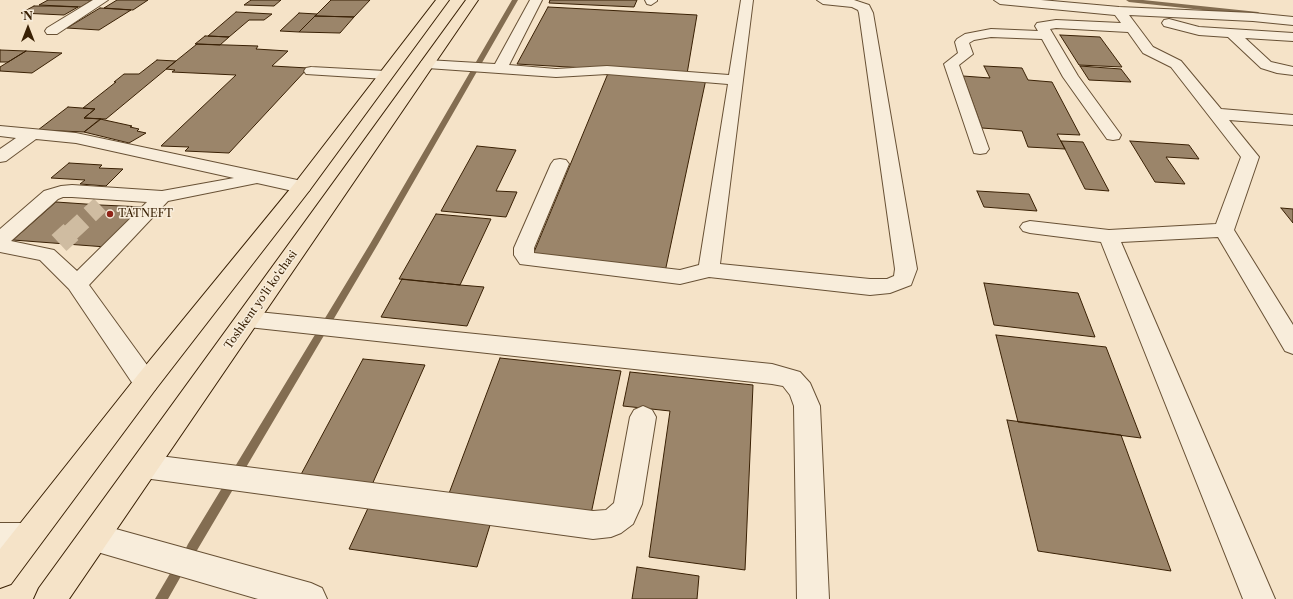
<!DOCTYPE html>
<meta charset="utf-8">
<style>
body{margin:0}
#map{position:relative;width:1293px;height:599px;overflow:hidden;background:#f5e3c8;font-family:"Libre Caslon Text",serif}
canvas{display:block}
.north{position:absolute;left:8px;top:8px;width:40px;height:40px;-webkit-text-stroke:3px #f8eddb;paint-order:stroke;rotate:0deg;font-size:11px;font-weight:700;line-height:16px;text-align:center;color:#392004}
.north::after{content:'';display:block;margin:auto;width:14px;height:18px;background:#392004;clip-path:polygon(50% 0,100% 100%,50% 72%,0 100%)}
</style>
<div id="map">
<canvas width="1293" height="599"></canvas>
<div class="north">N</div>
</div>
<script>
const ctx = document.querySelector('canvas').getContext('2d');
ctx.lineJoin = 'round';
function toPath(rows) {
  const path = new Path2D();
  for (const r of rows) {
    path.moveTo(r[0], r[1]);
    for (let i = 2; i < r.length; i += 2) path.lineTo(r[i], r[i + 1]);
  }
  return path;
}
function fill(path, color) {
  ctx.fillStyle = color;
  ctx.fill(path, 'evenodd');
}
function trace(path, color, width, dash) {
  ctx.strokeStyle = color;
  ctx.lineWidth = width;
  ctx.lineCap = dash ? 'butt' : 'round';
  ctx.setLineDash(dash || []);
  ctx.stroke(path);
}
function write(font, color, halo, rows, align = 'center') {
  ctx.font = font + ' "Libre Caslon Text",serif';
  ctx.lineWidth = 3;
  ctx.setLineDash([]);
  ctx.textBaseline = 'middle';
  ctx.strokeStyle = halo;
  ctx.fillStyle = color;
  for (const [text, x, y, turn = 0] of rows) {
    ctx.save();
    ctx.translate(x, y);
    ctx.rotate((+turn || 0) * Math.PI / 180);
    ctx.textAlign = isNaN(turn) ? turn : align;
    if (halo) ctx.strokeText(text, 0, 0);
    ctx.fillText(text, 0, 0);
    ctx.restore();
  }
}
fill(toPath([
 [512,0,518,0,378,244,196,552,192,554,188,552,186,548,188,544,370,244,512,0],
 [1126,0,1143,0,1258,12,1261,14,1258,16,1129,2,1126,0],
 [179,563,183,565,185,569,168,599,155,599,175,565,179,563]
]), '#836d51');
const building = toPath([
 [48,0,92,0,81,7,39,5,48,0],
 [117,0,148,0,133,10,104,8,117,0],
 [251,0,281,0,274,6,244,5,251,0],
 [331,0,370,0,354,17,315,16,331,0],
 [550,0,637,0,634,7,549,3,550,0],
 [34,6,50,6,78,7,64,15,21,13,34,6],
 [548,7,697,15,687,74,517,64,548,7],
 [100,8,131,10,99,30,67,28,100,8],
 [236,12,272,14,264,20,249,20,229,37,208,36,236,12],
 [299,13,317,14,299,32,280,31,299,13],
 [315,16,354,17,340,33,299,32,315,16],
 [1060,35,1100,37,1122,67,1079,65,1060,35],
 [205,36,208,36,229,37,220,45,195,44,205,36],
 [197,44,258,46,256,49,288,51,272,66,308,68,229,153,185,151,189,147,161,146,236,75,172,72,175,70,166,69,197,44],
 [0,50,26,51,8,62,0,62,0,50],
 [26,51,62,53,32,73,0,71,0,67,26,51],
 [157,60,176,61,106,119,84,118,95,109,83,108,116,82,114,82,124,74,139,74,157,60],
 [984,66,1022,68,1028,80,1052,82,1080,135,1057,134,1065,149,1028,147,1022,131,982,128,963,76,990,78,984,66],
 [1080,66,1121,69,1131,82,1089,80,1080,66],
 [609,71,706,79,665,272,532,257,609,71],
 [68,107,95,109,84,118,101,119,84,132,38,130,68,107],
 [100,119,132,126,130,127,139,129,137,131,146,133,129,143,84,132,100,119],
 [1061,141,1083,142,1109,191,1085,189,1061,141],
 [1130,141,1189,145,1199,159,1166,157,1185,184,1155,182,1130,141],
 [477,146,516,150,496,191,517,192,506,217,441,211,477,146],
 [69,163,102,165,99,168,123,169,106,186,80,184,85,180,51,178,69,163],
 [977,191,1029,194,1037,211,984,207,977,191],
 [56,202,100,205,144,207,106,247,13,240,56,202],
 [1281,208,1293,209,1293,223,1281,208],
 [436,214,491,219,460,285,399,279,436,214],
 [402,279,460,285,484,287,467,326,381,317,402,279],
 [984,283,1078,293,1095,337,994,325,984,283],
 [996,335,1106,347,1141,438,1018,422,996,335],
 [500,358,621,371,591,514,448,496,500,358],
 [363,359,425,365,371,487,298,480,363,359],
 [630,372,753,385,745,570,649,557,670,411,623,406,630,372],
 [1007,420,1121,435,1171,571,1038,551,1007,420],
 [369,506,491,522,477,567,349,549,369,506],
 [637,567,699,576,697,599,632,599,637,567]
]);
fill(building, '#9b856a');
trace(building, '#392004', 1);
trace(toPath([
 [70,233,100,205]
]), '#cfbca1', 18, [18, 9]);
trace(toPath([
 [59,243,71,232]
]), '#cfbca1', 22, [22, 11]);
const minor = toPath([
 [93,0,108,0,57,34,47,34,45,31,47,28,93,0],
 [530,0,542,0,509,65,556,69,607,66,729,75,741,0,753,0,720,264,870,279,887,279,894,276,895,269,859,13,858,10,852,7,823,4,817,0,854,0,869,5,873,13,917,269,911,285,890,293,870,295,709,277,680,284,520,264,514,255,514,248,551,164,554,160,560,159,566,160,569,164,534,248,534,253,680,270,699,265,728,84,607,74,556,77,427,68,422,67,420,64,422,61,427,60,495,64,530,0],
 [645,0,657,0,657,1,651,5,647,4,645,0],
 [994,0,1041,0,1119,7,1253,13,1293,17,1293,25,1253,21,1129,15,1153,47,1181,61,1221,109,1293,115,1293,125,1229,120,1259,157,1234,230,1293,325,1293,354,1285,351,1218,237,1121,242,1275,599,1243,599,1101,242,1030,233,1023,231,1020,227,1023,223,1030,221,1109,230,1216,224,1241,157,1171,67,1143,53,1128,32,1056,28,1050,29,1078,76,1121,135,1119,139,1113,140,1107,139,1063,77,1042,39,991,37,974,40,969,43,973,54,959,65,989,149,986,153,980,154,974,153,944,64,958,53,955,42,957,39,965,34,991,29,1038,31,1035,26,1037,23,1056,20,1121,23,1115,15,1000,4,994,0],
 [1169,19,1199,27,1293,33,1293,41,1245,38,1271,62,1293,67,1293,75,1277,73,1261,68,1228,37,1199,35,1164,26,1162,23,1164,20,1169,19],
 [311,67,386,71,391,72,393,75,391,78,386,79,306,74,304,71,306,68,311,67],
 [0,126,76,133,302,181,309,183,311,187,309,191,302,193,257,183,168,201,89,285,155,376,158,383,155,390,146,393,137,390,69,289,40,260,0,252,0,229,44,191,61,186,72,185,162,191,234,178,76,143,36,139,6,161,0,162,0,149,16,138,0,136,0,126],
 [63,197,72,197,147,202,77,271,54,250,11,241,58,199,63,197],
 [248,311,772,364,800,372,810,383,820,406,829,599,797,599,794,406,790,395,783,386,772,384,248,327,240,325,237,319,240,313,248,311],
 [643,406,652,410,656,417,642,504,633,524,621,533,611,537,593,539,144,478,134,474,130,466,134,458,144,454,593,511,606,510,614,503,630,417,634,410,643,406],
 [0,523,27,523,37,527,42,537,37,547,27,551,0,551,0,523],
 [94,523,311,583,322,588,327,599,258,599,94,551,84,547,79,537,84,527,94,523]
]);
const highway = toPath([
 [436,0,449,0,309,191,155,390,11,584,0,588,0,549,137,376,295,183,436,0],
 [466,0,478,0,69,599,34,599,39,588,466,0]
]);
trace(minor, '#685135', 2);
trace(highway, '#392004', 2);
fill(minor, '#f8eddb');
fill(highway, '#f5e3c8');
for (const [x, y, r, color] of [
 [110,214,4,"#8f2418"]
]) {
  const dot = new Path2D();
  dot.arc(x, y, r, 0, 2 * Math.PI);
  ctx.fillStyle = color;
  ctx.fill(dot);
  trace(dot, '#f8eddb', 1.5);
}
write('11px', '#392004', '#f8eddb', [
 ["TATNEFT",118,214]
], 'left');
write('11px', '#392004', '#f8eddb', [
 ["Toshkent yo‘li ko‘chasi",261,300,-55]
]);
</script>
